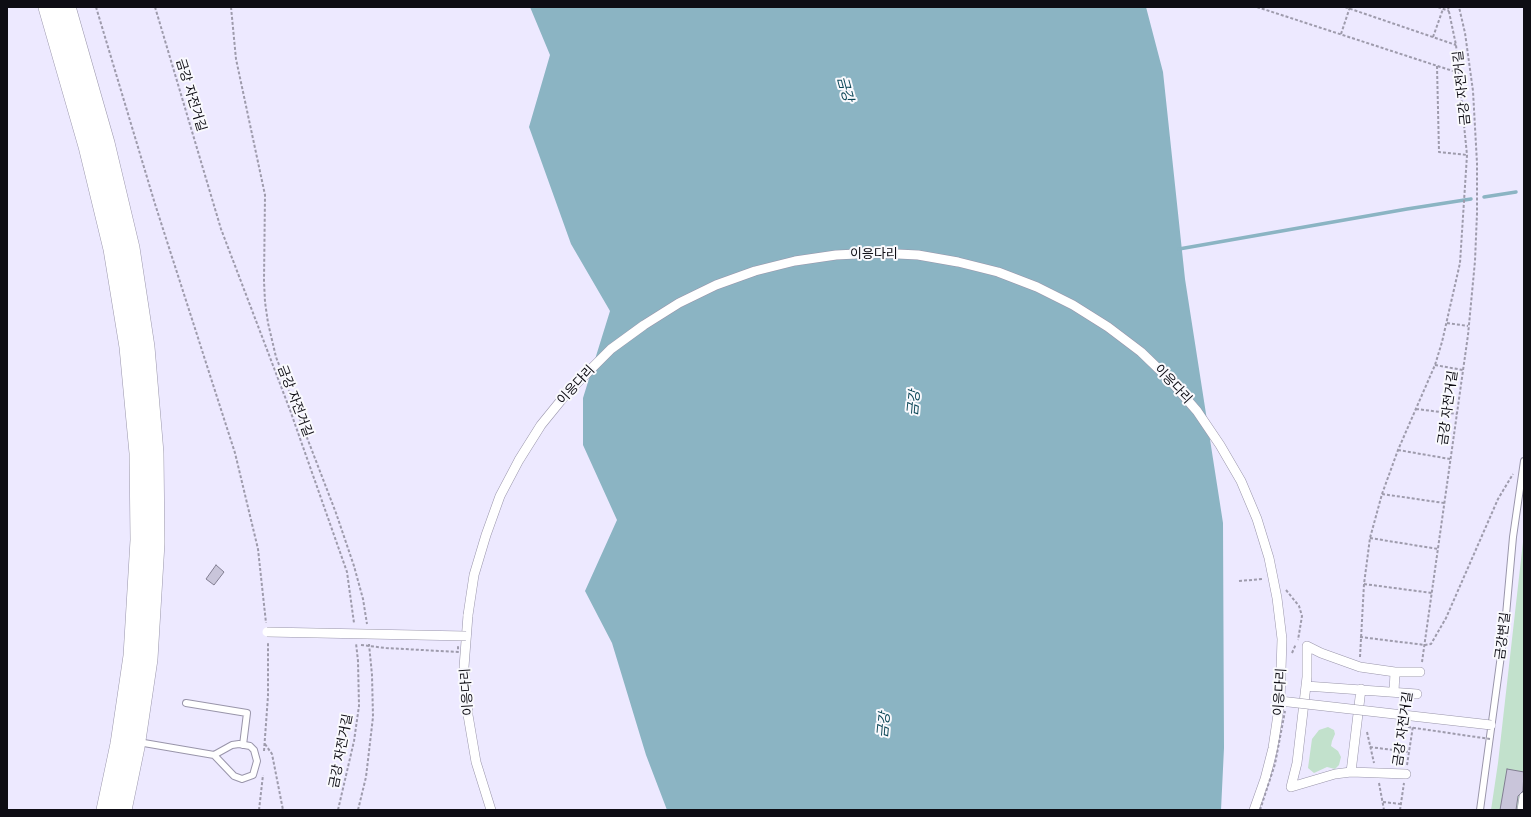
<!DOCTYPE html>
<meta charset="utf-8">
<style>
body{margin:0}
#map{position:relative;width:1531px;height:817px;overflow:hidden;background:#ede9ff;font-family:Quicksand,sans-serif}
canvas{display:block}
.frame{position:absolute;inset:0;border:8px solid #0e0d14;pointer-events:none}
</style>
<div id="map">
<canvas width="1531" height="817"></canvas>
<div class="frame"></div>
</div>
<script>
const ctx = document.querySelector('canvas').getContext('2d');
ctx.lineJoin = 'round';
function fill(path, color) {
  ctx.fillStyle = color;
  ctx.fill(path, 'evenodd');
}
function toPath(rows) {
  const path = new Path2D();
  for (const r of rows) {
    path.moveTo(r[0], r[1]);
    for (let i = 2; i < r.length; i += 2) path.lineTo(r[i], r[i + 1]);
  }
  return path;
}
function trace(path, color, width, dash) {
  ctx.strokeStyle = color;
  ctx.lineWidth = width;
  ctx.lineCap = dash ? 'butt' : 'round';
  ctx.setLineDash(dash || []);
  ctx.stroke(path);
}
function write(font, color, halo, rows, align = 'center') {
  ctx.font = font + ' Quicksand,"Noto Sans KR",sans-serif';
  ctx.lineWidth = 4;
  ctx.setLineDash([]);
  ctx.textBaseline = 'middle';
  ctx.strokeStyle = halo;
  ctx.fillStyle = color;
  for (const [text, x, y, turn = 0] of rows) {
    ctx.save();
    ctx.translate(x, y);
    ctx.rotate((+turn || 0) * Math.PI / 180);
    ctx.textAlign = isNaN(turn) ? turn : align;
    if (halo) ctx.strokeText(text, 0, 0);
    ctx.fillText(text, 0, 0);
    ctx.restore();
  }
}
fill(toPath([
 [1524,533,1524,810,1491,810,1498,763],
 [1328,727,1334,730,1335,734,1332,741,1331,746,1338,751,1341,757,1339,765,1335,769,1327,767,1314,773,1308,768,1312,739,1319,730]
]), '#c2e1cc');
fill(toPath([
 [530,7,1146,7,1163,72,1185,279,1223,523,1224,748,1221,810,667,810,646,755,612,643,585,591,617,520,583,445,583,398,610,311,571,244,529,127,550,55]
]), '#8bb4c3');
trace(toPath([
 [1484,197,1516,192],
 [1179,249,1407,209,1471,199]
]), '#8bb4c3', 3.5);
const building = toPath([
 [216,565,224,572,214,585,206,579,216,565],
 [1507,769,1524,772,1523,791,1518,796,1516,810,1500,810,1507,769]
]);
fill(building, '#c9c5da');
trace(building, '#827e92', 1);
const service = toPath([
 [186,703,247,713,243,745],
 [138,742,214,755,234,776,242,779,253,775,257,761,254,750,250,746,239,744,232,745,214,755],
 [1480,810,1505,626,1513,537,1524,461]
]);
const pedestrian = toPath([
 [468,615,464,667,468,715,476,762,491,810],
 [1306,686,1417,694],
 [1394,692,1395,672],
 [1351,772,1361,689],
 [1406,774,1351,772,1335,774,1291,787,1297,763,1307,677,1307,646,1321,653,1360,667,1395,672,1420,672],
 [1254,810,1265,779,1273,748,1280,701],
 [1522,810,1524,797]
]);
const primary = toPath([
 [48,7,88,146,113,249,129,347,139,453,140,540,133,656,120,744,106,810],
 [66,7,105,143,130,248,145,347,154,453,155,543,148,659,135,747,122,810]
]);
trace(service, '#9995aa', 8);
trace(pedestrian, '#9995aa', 10);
trace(primary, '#9995aa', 20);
trace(toPath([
 [96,7,155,204,235,453,258,549,266,623],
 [155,7,221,229,290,410,347,572,354,623],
 [231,7,236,59,265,195,264,281,265,302,268,323,276,357,336,513,354,566,363,599,367,624],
 [1257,7,1459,73],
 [1345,7,1456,45],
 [1438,7,1449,11],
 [1341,34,1350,7],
 [1433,37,1443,9],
 [1437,66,1439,152,1467,155],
 [1447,323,1468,326],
 [1435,365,1463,370],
 [1416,409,1457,414],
 [1398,450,1450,459],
 [1382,494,1444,503],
 [1370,538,1438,549],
 [1239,581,1263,579],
 [1364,584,1432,593],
 [1286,590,1299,606,1302,616,1298,640],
 [1360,637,1425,645,1431,644,1446,618,1498,499,1513,474],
 [1292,653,1296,644],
 [1360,657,1364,584,1370,538,1382,494,1398,450,1435,365,1442,342,1460,263,1467,155,1456,45,1448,7],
 [1422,662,1468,335,1475,261,1477,213,1477,163,1473,91,1465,33,1459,7],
 [1367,732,1374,763],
 [265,744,272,754,283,810],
 [1370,747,1409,752],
 [264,751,268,696,268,642],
 [1407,765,1413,726],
 [1379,783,1384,810],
 [1383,802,1401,804],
 [259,810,263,775],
 [338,810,354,741,359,706,358,661,356,643],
 [358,810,366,777,373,717,372,675,369,644],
 [1400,810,1404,783]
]), '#9e9bac', 2, [3, 2]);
trace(service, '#fff', 6);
trace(pedestrian, '#fff', 9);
trace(primary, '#fff', 19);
const pedestrianBridge = toPath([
 [468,615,474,575,486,535,500,496,519,460,541,425,567,393,611,349,644,325,679,303,716,285,755,271,795,261,836,255,877,253,918,255,958,262,998,272,1037,287,1073,305,1108,327,1141,352,1170,380,1197,411,1220,445,1241,481,1257,519,1269,558,1277,598,1282,639,1280,701,1491,725],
 [267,632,466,636]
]);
trace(pedestrianBridge, '#9995aa', 10, []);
trace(toPath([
 [361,645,386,648,458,652,458,646],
 [1408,727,1490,739],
 [1260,810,1275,764,1285,711]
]), '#9e9bac', 2, [3, 2]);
trace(pedestrianBridge, '#fff', 9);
write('13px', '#0e0d14', '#f9f9fd', [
 ["금강 자전거길",1462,88,-96],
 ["금강 자전거길",191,95,73],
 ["이응다리",874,254],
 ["이응다리",1173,384,47],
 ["이응다리",576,385,-47],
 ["금강 자전거길",295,401,69],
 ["금강 자전거길",1448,408,-82],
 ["금강변길",1503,636,-83],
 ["이응다리",467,692,-94],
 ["이응다리",1280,692,-86],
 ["금강 자전거길",1403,729,-82],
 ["금강 자전거길",341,751,-79]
]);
write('italic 14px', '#094555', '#f9f9fd', [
 ["금강",845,89,75],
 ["금강",914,403,-85],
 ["금강",884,725,-85]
]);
</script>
